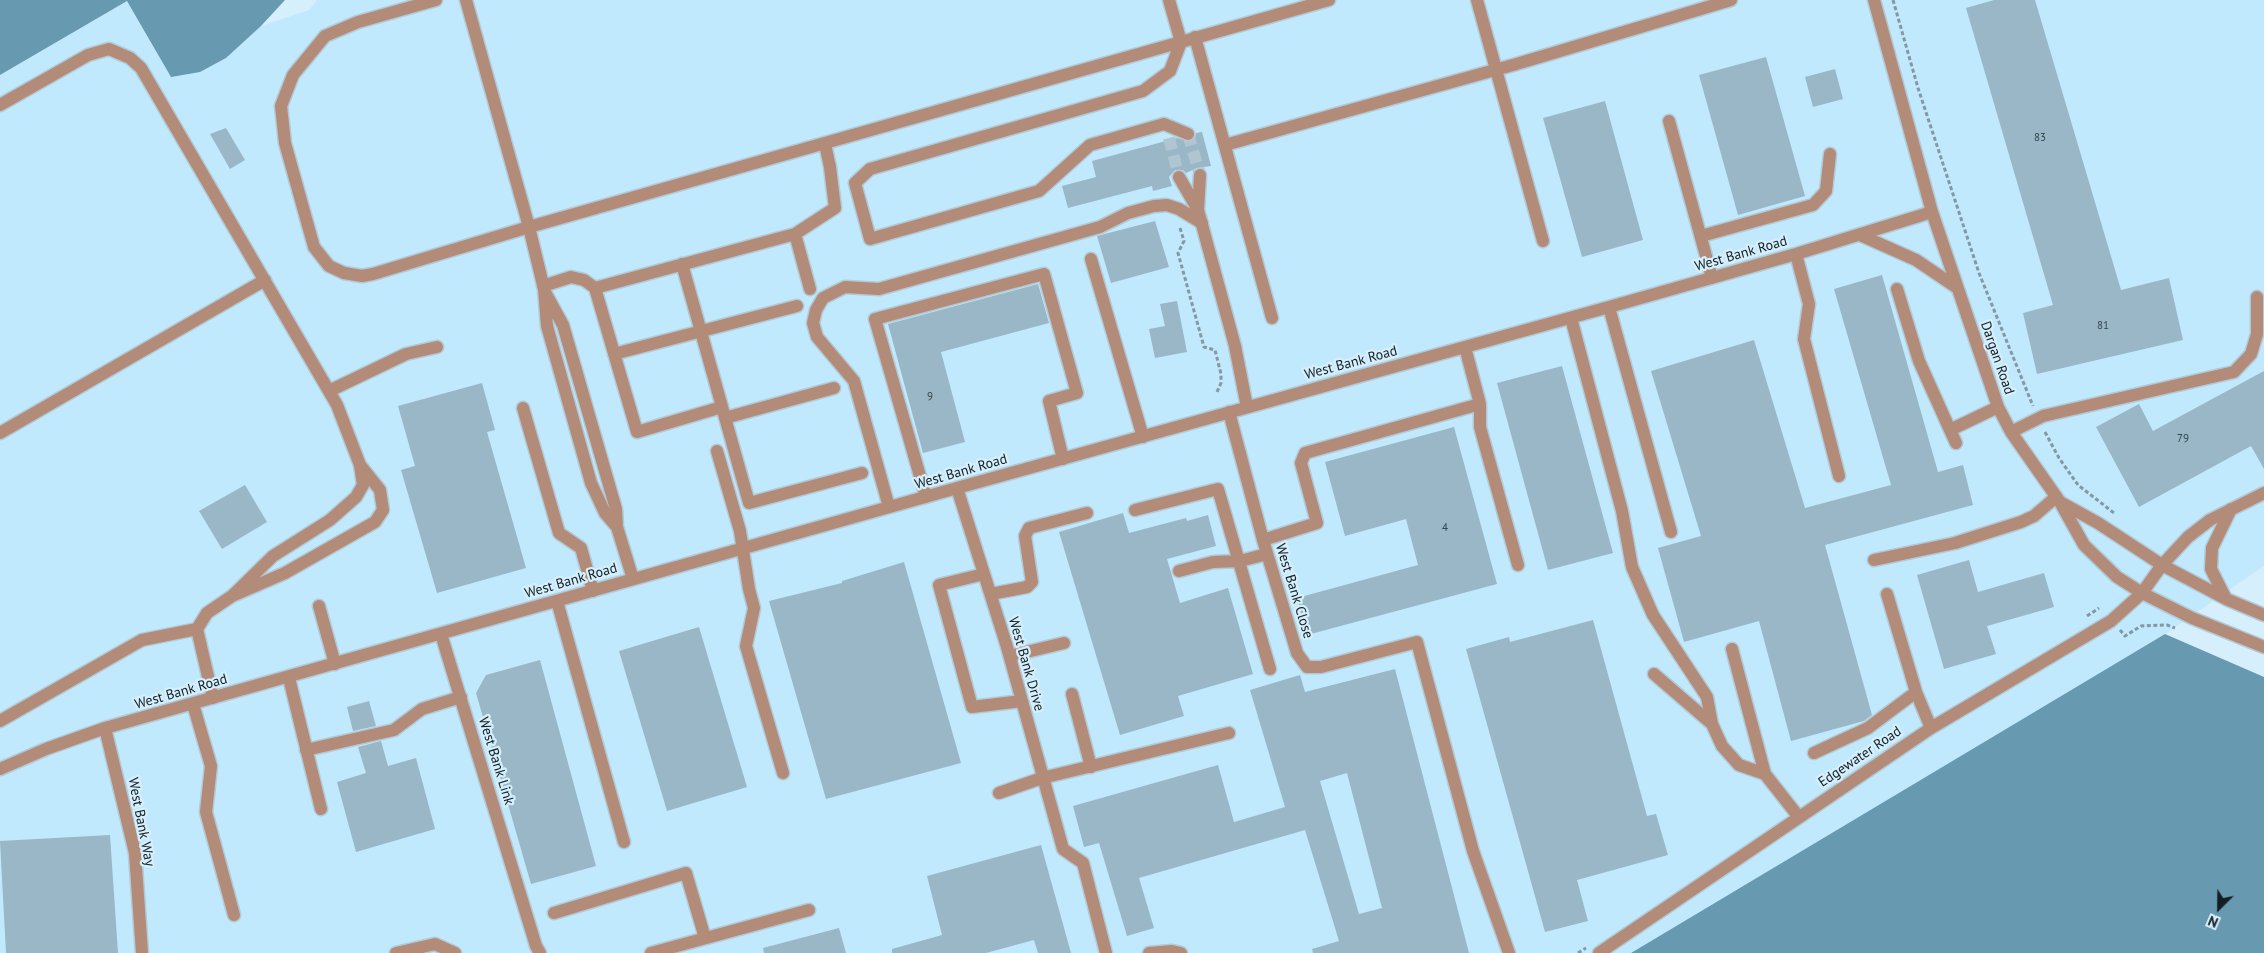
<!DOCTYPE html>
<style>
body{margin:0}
#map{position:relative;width:2264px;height:953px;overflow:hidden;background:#d6effc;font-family:"PT Sans",sans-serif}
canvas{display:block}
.north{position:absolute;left:2194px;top:883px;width:50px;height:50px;-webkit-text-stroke:4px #d6effc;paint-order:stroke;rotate:203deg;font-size:14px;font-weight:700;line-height:20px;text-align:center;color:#121e23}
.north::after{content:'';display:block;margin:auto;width:18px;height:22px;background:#121e23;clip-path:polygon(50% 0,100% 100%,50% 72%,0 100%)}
</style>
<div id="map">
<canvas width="2264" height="953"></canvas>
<div class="north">N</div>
</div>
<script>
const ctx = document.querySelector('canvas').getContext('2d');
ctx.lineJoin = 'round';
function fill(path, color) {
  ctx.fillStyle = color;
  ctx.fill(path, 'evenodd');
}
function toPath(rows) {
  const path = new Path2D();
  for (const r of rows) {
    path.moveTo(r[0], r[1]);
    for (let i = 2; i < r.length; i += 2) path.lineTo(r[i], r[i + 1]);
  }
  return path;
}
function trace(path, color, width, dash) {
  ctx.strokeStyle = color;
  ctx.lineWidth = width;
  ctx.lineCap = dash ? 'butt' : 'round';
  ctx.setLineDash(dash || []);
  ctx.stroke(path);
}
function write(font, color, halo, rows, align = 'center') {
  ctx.font = font + ' "PT Sans",sans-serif';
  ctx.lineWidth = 4.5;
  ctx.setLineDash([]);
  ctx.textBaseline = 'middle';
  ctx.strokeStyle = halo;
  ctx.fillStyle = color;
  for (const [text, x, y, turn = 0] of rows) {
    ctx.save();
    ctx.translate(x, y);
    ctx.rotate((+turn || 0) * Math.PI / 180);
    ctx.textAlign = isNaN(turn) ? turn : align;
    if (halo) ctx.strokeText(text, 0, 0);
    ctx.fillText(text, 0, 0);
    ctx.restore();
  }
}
fill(toPath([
 [317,0,2264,0,2264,566,2165,634,1631,953,0,953,0,75,127,1,200,71,225,58,261,26,309,10]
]), '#c1e9fd');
fill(toPath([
 [0,0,285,0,261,26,226,58,200,72,171,77,127,1,0,75],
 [2165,634,2264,677,2264,953,1631,953]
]), '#6799b1');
fill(toPath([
 [1994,0,2035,0,2121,290,2169,278,2183,340,2037,374,2023,313,2053,305,1966,8],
 [1766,57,1805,196,1738,215,1699,75],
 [1835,69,1843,99,1813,107,1805,77],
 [1605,101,1643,240,1582,257,1543,118],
 [226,128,245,160,230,169,210,134],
 [1202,132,1211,166,1197,168,1186,173,1183,170,1175,170,1169,177,1172,186,1153,191,1152,186,1068,208,1062,186,1096,177,1092,161,1177,138,1190,142,1195,138,1196,133],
 [1155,221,1169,267,1111,283,1097,236],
 [1882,275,1938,472,1963,465,1973,505,1825,545,1872,715,1864,721,1791,741,1759,621,1684,642,1658,548,1701,536,1651,371,1754,340,1805,508,1891,485,1834,289],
 [1038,284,1049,323,941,352,965,442,923,453,888,324],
 [1177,301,1187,352,1155,358,1149,329,1165,326,1160,304],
 [1562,366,1613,553,1548,570,1497,383],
 [2264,371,2264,469,2251,446,2139,507,2096,427,2139,404,2153,431],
 [482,383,495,430,487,432,526,568,437,593,401,470,415,466,398,406],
 [1454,427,1497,584,1307,635,1297,598,1418,565,1406,519,1345,536,1325,462],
 [245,485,267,522,222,549,199,511],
 [1123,513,1129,533,1186,518,1187,521,1208,515,1216,546,1167,559,1180,603,1228,588,1253,674,1178,696,1184,716,1120,735,1059,532],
 [1969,560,1978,592,2044,573,2054,607,1987,626,1996,654,1944,669,1917,575],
 [904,562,961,763,826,799,769,601,842,583,842,581],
 [1593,620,1647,816,1656,814,1668,855,1577,880,1588,921,1545,932,1466,649,1509,637,1510,642],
 [699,627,747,787,667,811,619,651],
 [540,660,596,866,531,884,476,693,486,675],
 [1395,669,1469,953,1313,953,1312,949,1339,941,1305,830,1139,878,1154,928,1127,936,1099,843,1084,847,1073,806,1218,765,1234,822,1285,807,1250,690,1300,675,1305,692],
 [1347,773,1382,908,1359,914,1320,781],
 [369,701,376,726,353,731,347,707],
 [381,741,388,766,416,758,435,829,356,852,337,782,366,773,358,747],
 [110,835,118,953,6,953,0,841],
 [1041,845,1071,953,1038,953,1034,940,986,953,892,953,892,949,942,935,927,876],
 [839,928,846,953,764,953,763,948]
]), '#99b7c6');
trace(toPath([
 [1188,134,1200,175],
 [1169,138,1179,177]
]), '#afc5d1', 12, [12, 6]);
const minor = toPath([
 [436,0,358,22,325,36,293,75,281,106,285,143,314,247,329,266,344,273,362,276,373,274,529,227,1329,0],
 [466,0,529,227,544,289,547,326,591,483,605,513,617,527],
 [1169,0,1181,42,1170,71,1143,91,870,169,855,183,870,239,1039,191,1090,145,1164,124,1188,134],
 [1477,0,1543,241],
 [1874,0,1932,212,1998,407,2011,432,2060,502,2084,545,2117,577,2142,593,2192,618,2264,647],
 [1195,37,1272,318],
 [0,105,88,55,109,49,130,58,141,68,337,405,360,465,363,485,356,497,330,520,273,556,232,596],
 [1669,121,1712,278],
 [1225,145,1513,65,1731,0],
 [1179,177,1198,210,1235,346,1247,407],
 [1198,210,1200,175],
 [795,234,810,289],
 [1860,235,1916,260,1956,287],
 [1701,236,1813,205,1826,191,1830,154],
 [1796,254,1809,304,1804,339,1839,476],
 [1091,259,1143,437],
 [682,264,749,503,862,473],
 [543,286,571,277,584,280,595,288,795,234,835,208,830,167,825,144],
 [595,288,637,432,722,407],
 [1897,289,1919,361,1950,430],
 [546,294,563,325,616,509,617,527,633,579],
 [1609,307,1671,532],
 [1571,318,1622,511,1632,567,1653,615,1707,697,1712,724,1722,746,1739,765,1765,774],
 [1465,347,1480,404,1480,427,1518,565],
 [614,354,797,306],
 [329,391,406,354,437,347],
 [523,408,559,533,581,548,593,591],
 [1229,412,1263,540,1297,653,1307,667,1321,667,1417,642,1473,851,1509,953],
 [725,418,834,388],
 [2011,432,2043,416,2234,372,2251,354,2257,334,2257,297],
 [0,433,265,280],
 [1956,443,1950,430,1998,407],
 [717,451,740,531,749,589,754,608,746,646,783,773],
 [957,488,1007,647,1063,849,1083,863,1106,953],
 [926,497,875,319,1044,274,1077,393,1049,401,1063,459],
 [2060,502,2098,523,2162,565,2226,599,2264,615],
 [889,507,854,381,817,337,813,323,816,310,823,298,845,287,879,289,1100,227,1128,213,1154,206,1167,205,1179,209,1202,223],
 [1135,510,1218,489,1270,669],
 [1263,540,1317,523,1301,463,1305,453,1480,404],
 [1874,560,1955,543,2021,522,2034,516,2056,497],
 [1179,571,1213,562,1240,561,1267,554],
 [984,574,939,585,972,707,1022,701],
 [991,594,1027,587,1032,582,1025,536,1029,528,1087,513],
 [1887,594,1916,692],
 [2226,599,2211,569,2212,548,2231,509],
 [557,601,624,842],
 [319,606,335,664],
 [441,634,536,946,540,953],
 [1732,649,1765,774,1798,816],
 [1010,656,1064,643],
 [1654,674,1712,724],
 [289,678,321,809],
 [1072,694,1091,767],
 [213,698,197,629,207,613,232,596,285,573,375,522,383,510,380,490,360,465],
 [193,704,211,766,206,812,234,915],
 [0,721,142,640,197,629],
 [105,728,135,853,142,953],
 [306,750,394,730,422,709,461,697],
 [1814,753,1868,728,1916,692,1931,728],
 [0,769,46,749,105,728,957,488,1609,307,1796,254,1932,212],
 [999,793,1042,778,1229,733],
 [554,913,686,873,705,938],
 [396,953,435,944,455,953],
 [651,953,809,910],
 [1149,953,1172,951,1181,953],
 [1599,953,1931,728,2111,621,2142,593,2162,565,2188,537,2210,520,2264,493]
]);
trace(minor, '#b3c9d5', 15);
trace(toPath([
 [1893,0,1918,88,1979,273,2033,406],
 [1180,228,1184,241,1178,253,1204,347,1215,350,1221,374,1221,383,1217,392],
 [2045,432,2059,458,2078,485,2114,513],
 [2087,616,2099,608],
 [2120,630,2125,636,2141,626,2167,625,2175,628],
 [1578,953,1586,948]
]), '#8498a2', 3, [4, 2.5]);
trace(minor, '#b38b79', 12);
write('11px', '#34444c', null, [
 ["83",2040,138],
 ["81",2103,326],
 ["9",930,397],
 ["79",2183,439],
 ["4",1445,528]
]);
write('14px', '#121e23', '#d6effc', [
 ["West Bank Road",1741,254,-16],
 ["Dargan Road",1997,358,71],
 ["West Bank Road",1351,363,-15],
 ["West Bank Road",961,472,-16],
 ["West Bank Road",571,581,-16],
 ["West Bank Close",1294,591,73],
 ["West Bank Drive",1026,664,74],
 ["West Bank Road",181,692,-16],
 ["Edgewater Road",1860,757,-34],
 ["West Bank Link",496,761,73],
 ["West Bank Way",141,822,79]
]);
</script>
